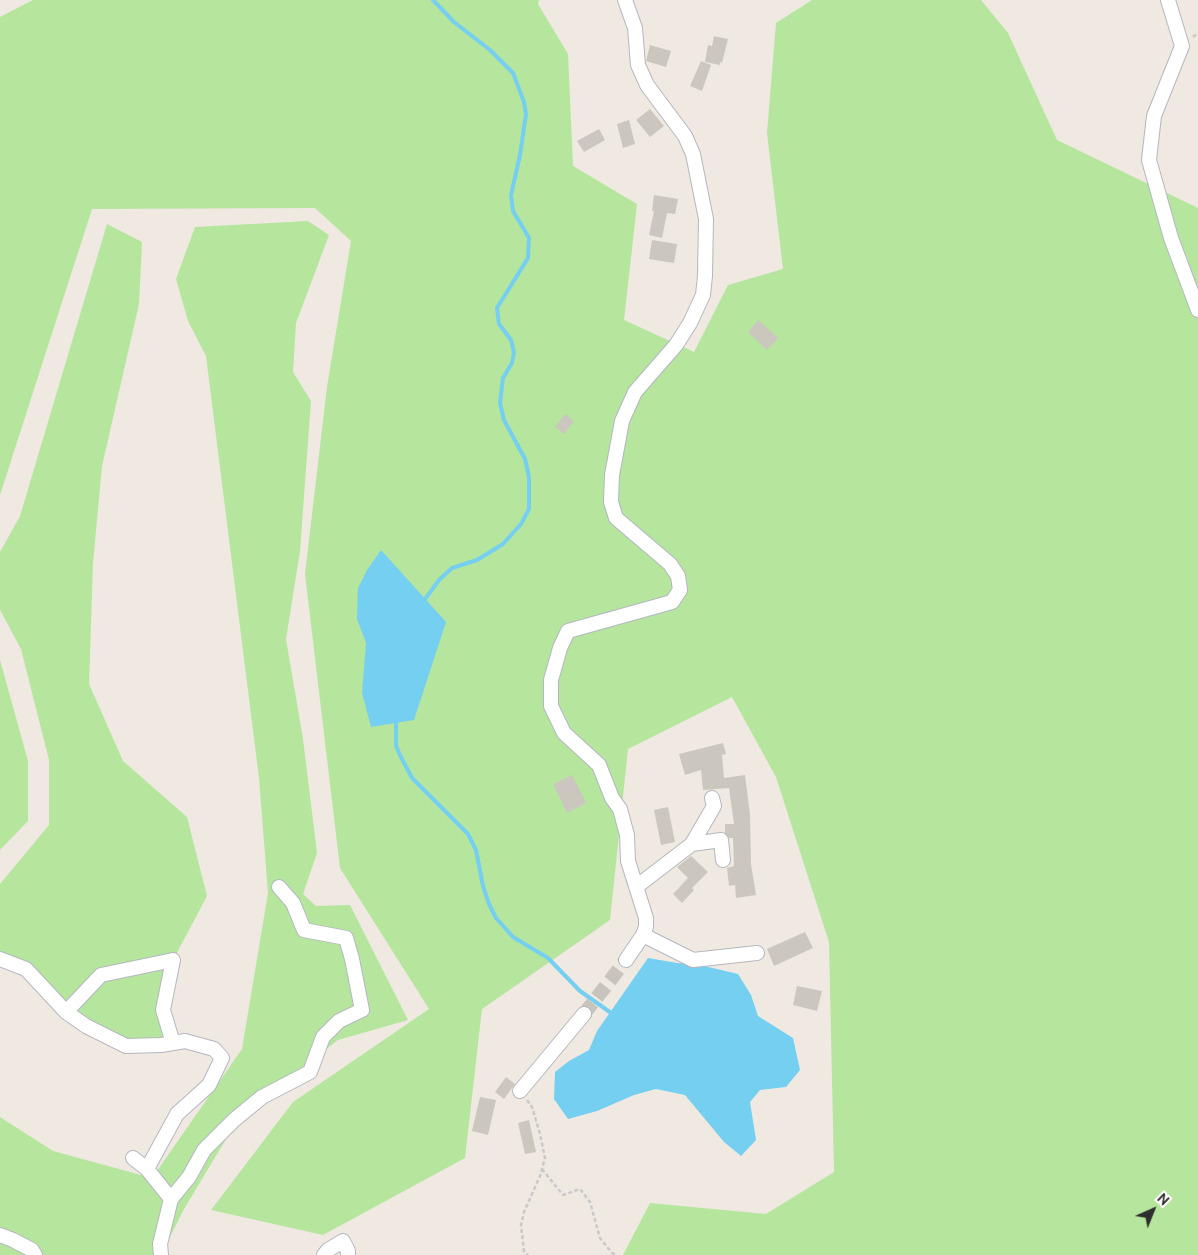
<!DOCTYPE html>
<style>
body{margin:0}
#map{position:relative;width:1198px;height:1255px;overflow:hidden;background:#efe9e1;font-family:Ubuntu,sans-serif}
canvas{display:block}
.north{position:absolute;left:1128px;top:1185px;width:50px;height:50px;-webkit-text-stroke:4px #fff;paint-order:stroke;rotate:44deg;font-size:14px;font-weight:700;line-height:20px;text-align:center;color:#2e2e2e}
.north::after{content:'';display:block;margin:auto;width:18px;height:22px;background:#2e2e2e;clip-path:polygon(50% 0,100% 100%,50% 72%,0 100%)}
</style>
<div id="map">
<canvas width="1198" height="1255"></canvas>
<div class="north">N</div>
</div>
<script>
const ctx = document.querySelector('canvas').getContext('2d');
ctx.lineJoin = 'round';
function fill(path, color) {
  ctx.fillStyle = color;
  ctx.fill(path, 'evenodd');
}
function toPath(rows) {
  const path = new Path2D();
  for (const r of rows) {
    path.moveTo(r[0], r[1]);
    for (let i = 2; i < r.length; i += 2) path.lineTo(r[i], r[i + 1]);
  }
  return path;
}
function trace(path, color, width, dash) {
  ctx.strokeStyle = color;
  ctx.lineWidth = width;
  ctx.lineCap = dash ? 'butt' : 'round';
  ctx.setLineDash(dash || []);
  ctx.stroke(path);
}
fill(toPath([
 [33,0,539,0,538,4,568,54,573,166,637,204,624,320,694,352,728,285,783,269,767,133,776,23,812,0,981,0,1008,33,1057,140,1198,208,1198,1255,623,1255,650,1203,766,1214,834,1172,829,942,776,777,732,697,628,749,610,920,482,1009,465,1158,323,1235,211,1210,293,1102,429,1009,340,868,305,574,327,387,351,241,315,208,92,209,0,495,0,17],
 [308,221,329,235,296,323,293,372,311,401,300,551,286,639,303,739,317,853,303,894,316,906,350,905,408,1020,338,1040,241,1114,184,1209,161,1255,0,1255,0,1117,53,1151,152,1178,242,1049,268,893,259,778,206,356,188,321,176,279,195,227],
 [107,224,142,242,139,304,102,466,93,563,89,684,123,761,187,817,207,896,173,960,163,1010,173,1043,126,1046,86,1026,26,969,0,959,0,884,49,825,49,760,21,649,0,610,0,552,20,516],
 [0,660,28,761,28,821,0,850]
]), '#b6e59e');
fill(toPath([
 [381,550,446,622,414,720,371,727,362,693,366,643,357,619,358,588,367,570],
 [648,958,677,963,700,965,738,974,751,995,758,1016,793,1038,800,1070,786,1087,760,1090,750,1102,756,1140,741,1156,724,1142,685,1095,656,1089,634,1095,597,1111,568,1119,554,1099,555,1072,569,1061,589,1050,597,1031]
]), '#75cff0');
trace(toPath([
 [423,602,439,580,452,568,477,560,503,544,521,524,529,509,529,477,525,459,504,420,500,403,503,378,512,363,514,352,511,340,499,324,497,308,528,258,529,238,513,211,511,195,520,155,526,114,524,102,513,73,490,50,454,22,433,0],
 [396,718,396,746,400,755,412,778,468,834,476,850,483,886,489,904,496,918,513,937,548,958,580,991,614,1015]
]), '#75cff0', 4);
fill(toPath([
 [714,36,728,39,722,63,720,62,720,65,705,62,708,45,712,46],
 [650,45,671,51,666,67,646,61],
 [701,61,711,65,702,91,690,86],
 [650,109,664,126,650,137,636,120],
 [629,120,635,144,623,148,617,124],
 [599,129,605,140,584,152,577,141],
 [654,195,678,199,675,214,667,213,662,238,649,235,654,211,652,211],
 [652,240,677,244,674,263,649,259],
 [758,320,778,338,767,350,748,332],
 [565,414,574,421,564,434,555,427],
 [723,743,726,754,722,755,724,778,745,775,750,815,751,864,756,895,736,898,735,885,729,886,727,868,734,866,733,838,729,838,725,833,725,824,734,824,729,788,703,790,701,770,685,775,679,754],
 [572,775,586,803,567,813,553,784],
 [668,807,675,842,661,845,654,810],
 [691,856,708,872,692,888,694,890,682,903,673,894,688,878,677,867],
 [805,932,813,948,774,966,767,949],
 [797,986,822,991,817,1011,793,1005],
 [506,1077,515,1084,504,1099,495,1092],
 [480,1097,496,1100,488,1135,472,1131],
 [529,1120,536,1152,525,1154,518,1123]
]), '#cbc7bf');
trace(toPath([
 [584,1014,626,960]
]), '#c8c4bd', 14, [14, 7]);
const minor = toPath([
 [625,0,635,28,638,65,647,85,685,136,693,154,706,219,705,276,703,295,690,323,676,345,635,392,622,421,612,475,611,502,616,518,670,564,678,576,680,590,672,602,568,631,560,648,551,680,551,706,564,733,599,765,612,798,620,809,627,835,628,861,646,918,646,927,643,935,626,960],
 [1168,0,1182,46,1154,116,1149,160,1171,238,1198,310],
 [692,844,721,840,723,860],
 [636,887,692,844,714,806,712,798],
 [643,935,693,960,757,953],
 [0,959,26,969,66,1012,86,1026,126,1046,161,1045,185,1041,214,1049,222,1058,209,1085,177,1114,147,1169],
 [66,1012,101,975,173,960,163,1010,173,1043],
 [520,1091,584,1014],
 [133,1158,147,1169,171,1199],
 [0,1235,13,1240,32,1250,35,1255],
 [161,1255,160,1244,171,1199,189,1177,204,1150,234,1120,262,1097,310,1072,323,1037,339,1021,362,1010,352,959,346,938,304,930,293,903,279,887],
 [324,1255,328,1250,343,1241,348,1251,348,1255]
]);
trace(minor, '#b4b7c1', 16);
trace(toPath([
 [1193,37,1198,33],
 [527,1100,532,1107,540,1134,545,1158,540,1176,524,1212,521,1225,524,1251,528,1255],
 [542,1169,563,1195,580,1189,590,1202,600,1238,612,1253,617,1255]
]), '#c9c9c9', 2.5, [4, 2.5]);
trace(minor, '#fff', 14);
</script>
